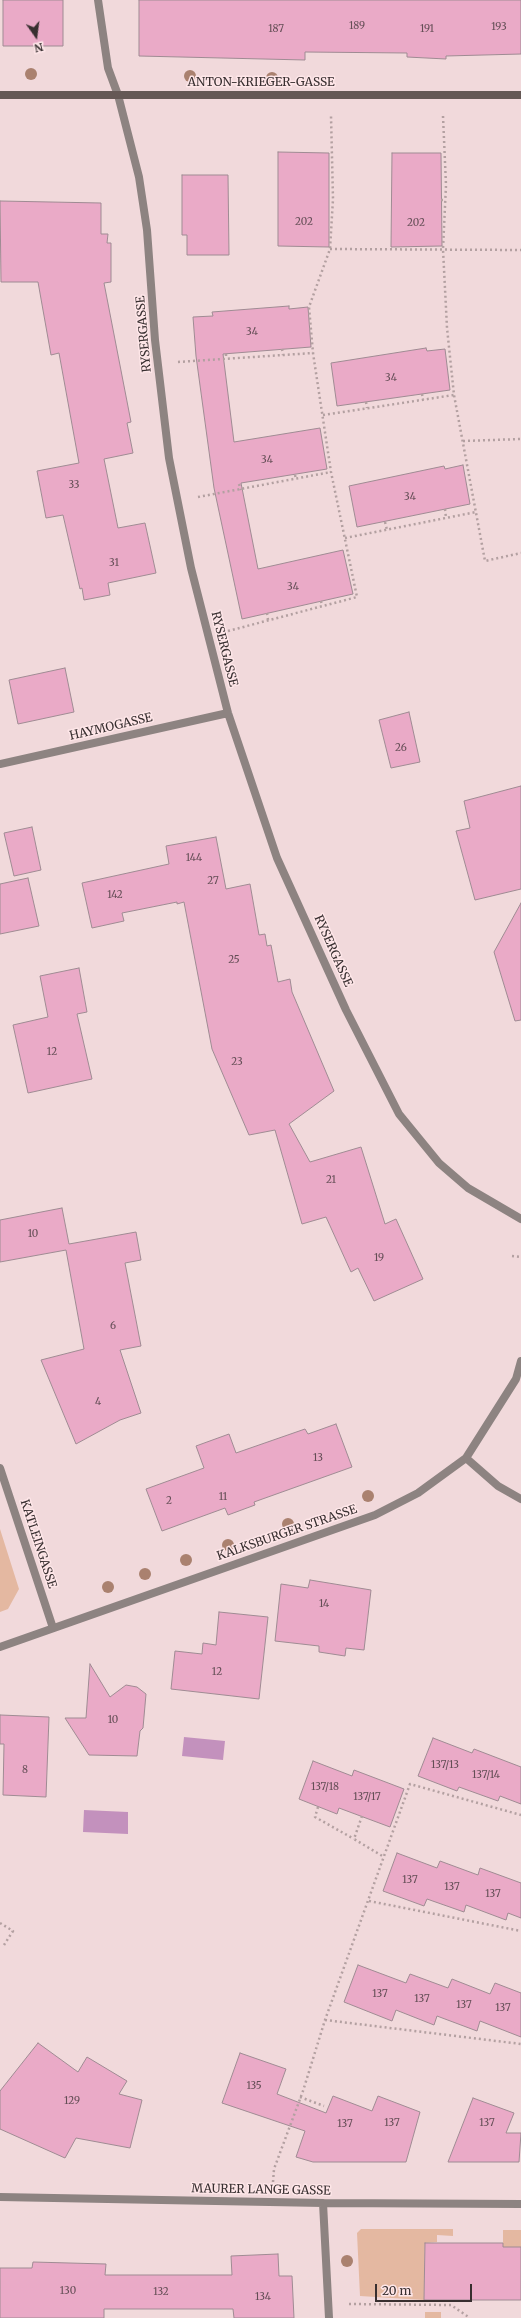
<!DOCTYPE html>
<style>
body{margin:0}
#map{position:relative;width:521px;height:2318px;overflow:hidden;background:#f1d9db;font-family:Merriweather,serif}
canvas{display:block}
.north{position:absolute;left:16px;top:16px;width:40px;height:40px;-webkit-text-stroke:3px #fee6e8;paint-order:stroke;rotate:166deg;font-size:11px;font-weight:700;line-height:16px;text-align:center;color:#382f30}
.north::after{content:'';display:block;margin:auto;width:14px;height:18px;background:#382f30;clip-path:polygon(50% 0,100% 100%,50% 72%,0 100%)}
.scale{position:absolute;left:375px;top:2284px;width:97px;height:18px;box-sizing:border-box;border:2px solid #382f30;border-top:0;padding-left:5px;font-size:12px;line-height:14px;white-space:nowrap;color:#382f30;-webkit-text-stroke:3px #fee6e8;paint-order:stroke}
</style>
<div id="map">
<canvas width="521" height="2318"></canvas>
<div class="north">N</div>
<div class="scale">20 m</div>
</div>
<script>
const ctx = document.querySelector('canvas').getContext('2d');
ctx.lineJoin = 'round';
function fill(path, color) {
  ctx.fillStyle = color;
  ctx.fill(path, 'evenodd');
}
function toPath(rows) {
  const path = new Path2D();
  for (const r of rows) {
    path.moveTo(r[0], r[1]);
    for (let i = 2; i < r.length; i += 2) path.lineTo(r[i], r[i + 1]);
  }
  return path;
}
function trace(path, color, width, dash) {
  ctx.strokeStyle = color;
  ctx.lineWidth = width;
  ctx.lineCap = dash ? 'butt' : 'round';
  ctx.setLineDash(dash || []);
  ctx.stroke(path);
}
function write(font, color, halo, rows, align = 'center') {
  ctx.font = font + ' Merriweather,serif';
  ctx.lineWidth = 3;
  ctx.setLineDash([]);
  ctx.textBaseline = 'middle';
  ctx.strokeStyle = halo;
  ctx.fillStyle = color;
  for (const [text, x, y, turn = 0] of rows) {
    ctx.save();
    ctx.translate(x, y);
    ctx.rotate((+turn || 0) * Math.PI / 180);
    ctx.textAlign = isNaN(turn) ? turn : align;
    if (halo) ctx.strokeText(text, 0, 0);
    ctx.fillText(text, 0, 0);
    ctx.restore();
  }
}
fill(toPath([
 [0,1529,19,1589,8,1609,0,1612],
 [361,2229,453,2229,453,2236,437,2235,437,2242,425,2243,424,2300,360,2296,357,2233],
 [503,2230,521,2230,521,2247,503,2247],
 [425,2312,441,2312,441,2318,425,2318]
]), '#e4b8a1');
fill(toPath([
 [184,1737,225,1741,223,1760,182,1756],
 [84,1810,128,1812,128,1834,83,1832]
]), '#c391bd');
const building = toPath([
 [3,0,63,0,63,46,3,46,3,0],
 [139,0,521,0,521,54,446,56,446,59,407,57,407,53,305,52,305,60,139,56,139,0],
 [278,152,329,153,329,247,278,246,278,152],
 [392,153,441,153,442,246,391,247,392,153],
 [182,175,228,175,229,255,187,255,187,235,182,235,182,175],
 [0,201,101,203,101,234,108,234,107,243,111,243,111,282,104,283,131,422,127,423,133,453,104,459,118,528,145,523,156,573,108,583,110,595,84,600,82,588,80,589,63,515,46,518,37,471,79,463,59,353,51,355,38,282,1,282,0,201],
 [289,306,289,309,308,307,311,347,223,354,234,442,320,428,327,469,241,483,258,569,343,550,353,594,242,619,214,488,196,356,193,317,213,316,212,312,289,306],
 [426,348,427,351,445,349,450,390,337,406,331,363,426,348],
 [463,465,470,504,357,527,349,486,444,466,445,469,463,465],
 [65,668,74,712,18,724,9,680,65,668],
 [409,712,420,762,391,768,379,720,409,712],
 [521,786,521,889,475,900,456,831,470,828,464,801,521,786],
 [32,827,41,870,14,876,4,833,32,827],
 [216,837,226,889,250,884,259,935,265,934,267,946,271,945,278,982,290,979,292,992,334,1091,289,1124,310,1162,361,1147,385,1224,396,1219,423,1279,374,1301,358,1268,351,1272,326,1217,302,1224,275,1130,249,1135,212,1049,184,902,177,904,177,902,122,913,124,921,92,928,82,883,169,864,166,846,216,837],
 [28,878,39,926,0,934,0,884,28,878],
 [521,903,521,1020,515,1021,494,952,521,903],
 [79,968,87,1012,77,1014,92,1079,28,1093,13,1025,48,1017,40,976,79,968],
 [62,1208,69,1244,136,1232,141,1260,125,1263,141,1346,120,1350,141,1413,120,1420,76,1444,41,1360,84,1349,66,1250,0,1262,0,1220,62,1208],
 [336,1424,352,1467,254,1502,255,1505,228,1515,225,1508,162,1531,146,1489,204,1468,196,1446,229,1434,236,1453,305,1429,308,1434,336,1424],
 [310,1580,371,1590,364,1650,346,1648,345,1656,319,1652,319,1646,275,1641,281,1584,308,1588,310,1580],
 [219,1612,268,1617,259,1699,171,1689,175,1651,202,1654,203,1643,216,1645,219,1612],
 [90,1664,110,1697,126,1685,137,1687,146,1694,143,1728,140,1731,137,1756,89,1755,65,1718,86,1718,90,1664],
 [0,1715,49,1717,46,1797,3,1795,4,1744,0,1744,0,1715],
 [433,1738,472,1753,474,1749,521,1767,521,1804,500,1796,498,1801,459,1787,457,1791,418,1776,433,1738],
 [313,1761,352,1776,354,1770,404,1789,390,1827,339,1808,337,1814,299,1799,313,1761],
 [397,1853,437,1868,440,1861,478,1875,480,1868,521,1883,521,1918,508,1913,506,1920,466,1905,464,1912,427,1899,424,1906,383,1891,397,1853],
 [358,1965,406,1983,410,1974,448,1988,452,1979,490,1994,495,1983,521,1993,521,2037,480,2021,477,2031,437,2016,434,2025,396,2010,392,2021,344,2002,358,1965],
 [38,2043,78,2072,87,2057,127,2081,119,2094,142,2100,130,2148,76,2138,65,2158,0,2129,0,2091,38,2043],
 [240,2053,286,2069,277,2094,326,2113,333,2096,372,2111,378,2096,420,2112,406,2162,313,2162,296,2157,305,2131,222,2103,240,2053],
 [473,2098,514,2113,506,2133,521,2133,519,2162,448,2162,473,2098],
 [425,2243,503,2243,503,2247,521,2247,521,2300,424,2300,425,2243],
 [278,2254,279,2276,292,2276,294,2318,234,2318,233,2309,104,2309,104,2318,0,2318,0,2268,32,2268,33,2262,106,2264,105,2275,232,2275,231,2256,278,2254]
]);
fill(building, '#eaaac7');
trace(building, '#9f8b93', 1);
trace(toPath([
 [443,116,446,185,443,249,447,328,454,395,485,561,521,553],
 [441,200,446,200],
 [330,249,521,250],
 [282,349,283,355],
 [226,354,226,359],
 [178,362,313,353],
 [422,394,423,400],
 [366,402,367,408],
 [323,415,454,395],
 [463,441,521,439],
 [295,475,296,479],
 [239,484,241,490],
 [198,497,331,472],
 [445,509,446,518],
 [385,522,387,530],
 [345,538,476,512],
 [321,601,322,606],
 [267,613,268,620],
 [228,631,357,597,331,472,313,353,309,307,330,249,333,199,331,116],
 [512,1256,521,1257],
 [318,1807,315,1817,354,1839],
 [362,1816,354,1839,384,1857],
 [369,1901,521,1931],
 [0,1923,13,1931,4,1945],
 [325,2020,521,2044],
 [300,2097,324,2106],
 [273,2182,274,2169,303,2091,325,2020,410,1784,521,1815],
 [349,2304,451,2305,470,2318]
]), '#b3a0a1', 2.5, [2, 3]);
trace(toPath([
 [98,0,108,68,118,95,139,177,147,230,155,340,169,458,191,568,228,713,277,858,346,1010,399,1114,439,1163,468,1188,521,1219],
 [0,764,228,713],
 [466,1458,498,1486,521,1499],
 [0,1468,53,1628],
 [0,1647,375,1515,418,1493,466,1458,516,1379,521,1361],
 [0,2197,323,2203,521,2204],
 [323,2203,329,2318]
]), '#8d8381', 8);
trace(toPath([
 [0,95,521,95]
]), '#655855', 8);
ctx.fillStyle = '#aa816f';
for (const [x, y] of [
 [31,74],
 [190,76],
 [272,78],
 [368,1496],
 [288,1524],
 [228,1545],
 [186,1560],
 [145,1574],
 [108,1587],
 [347,2261]
]) {
  ctx.beginPath();
  ctx.arc(x, y, 6, 0, 2 * Math.PI);
  ctx.fill();
}
write('10px', '#644e56', null, [
 ["189",357,26],
 ["193",499,27],
 ["187",276,29],
 ["191",427,29],
 ["202",304,222],
 ["202",416,223],
 ["34",252,332],
 ["34",391,378],
 ["34",267,460],
 ["33",74,485],
 ["34",410,497],
 ["31",114,563],
 ["34",293,587],
 ["26",401,748],
 ["144",194,858],
 ["27",213,881],
 ["142",115,895],
 ["25",234,960],
 ["12",52,1052],
 ["23",237,1062],
 ["21",331,1180],
 ["10",33,1234],
 ["19",379,1258],
 ["6",113,1326],
 ["4",98,1402],
 ["13",318,1458],
 ["11",223,1497],
 ["2",169,1501],
 ["14",324,1604],
 ["12",217,1672],
 ["10",113,1720],
 ["137/13",445,1765],
 ["8",25,1770],
 ["137/14",486,1775],
 ["137/18",325,1787],
 ["137/17",367,1797],
 ["137",410,1880],
 ["137",452,1887],
 ["137",493,1894],
 ["137",380,1994],
 ["137",422,1999],
 ["137",464,2005],
 ["137",503,2008],
 ["135",254,2086],
 ["129",72,2101],
 ["137",392,2123],
 ["137",487,2123],
 ["137",345,2124],
 ["130",68,2291],
 ["132",161,2292],
 ["134",263,2297]
]);
write('12px', '#382f30', '#fee6e8', [
 ["ANTON-KRIEGER-GASSE",261,83],
 ["RYSERGASSE",144,334,-95],
 ["RYSERGASSE",224,649,76],
 ["HAYMOGASSE",111,727,-13],
 ["RYSERGASSE",333,951,66],
 ["KALKSBURGER STRASSE",287,1533,-19],
 ["KATLEINGASSE",38,1544,72],
 ["MAURER LANGE GASSE",261,2190,1]
]);
</script>
